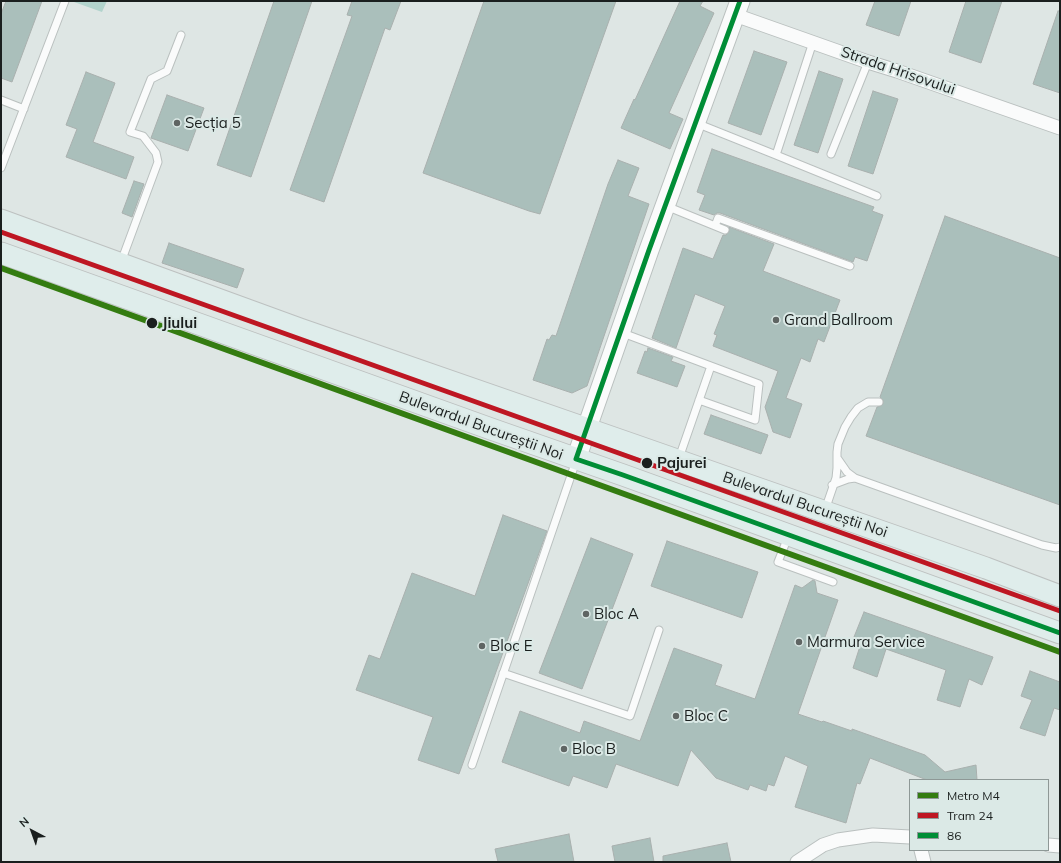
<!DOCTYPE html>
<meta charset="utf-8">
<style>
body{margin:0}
#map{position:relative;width:1061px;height:863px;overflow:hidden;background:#dee6e4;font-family:Mulish,sans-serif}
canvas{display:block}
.frame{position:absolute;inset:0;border:2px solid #1a1f1e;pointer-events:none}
.legend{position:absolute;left:909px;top:779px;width:140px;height:72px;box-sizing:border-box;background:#dbe9e6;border:1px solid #8e9896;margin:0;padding:5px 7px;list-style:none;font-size:12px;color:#1a1f1e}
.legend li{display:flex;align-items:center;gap:8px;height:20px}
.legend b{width:20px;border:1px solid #8e9896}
.north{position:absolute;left:12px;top:811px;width:40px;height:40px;-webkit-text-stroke:3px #dbe9e6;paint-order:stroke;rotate:319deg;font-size:11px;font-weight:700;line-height:16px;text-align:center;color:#1a1f1e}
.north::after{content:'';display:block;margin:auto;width:14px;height:18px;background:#1a1f1e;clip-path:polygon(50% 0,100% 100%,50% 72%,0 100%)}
</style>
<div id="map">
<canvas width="1061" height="863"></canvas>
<div class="frame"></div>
<ul class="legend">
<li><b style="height:5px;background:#347c11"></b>Metro M4</li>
<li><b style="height:5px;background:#be1622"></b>Tram 24</li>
<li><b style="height:5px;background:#008d36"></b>86</li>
</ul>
<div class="north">N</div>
</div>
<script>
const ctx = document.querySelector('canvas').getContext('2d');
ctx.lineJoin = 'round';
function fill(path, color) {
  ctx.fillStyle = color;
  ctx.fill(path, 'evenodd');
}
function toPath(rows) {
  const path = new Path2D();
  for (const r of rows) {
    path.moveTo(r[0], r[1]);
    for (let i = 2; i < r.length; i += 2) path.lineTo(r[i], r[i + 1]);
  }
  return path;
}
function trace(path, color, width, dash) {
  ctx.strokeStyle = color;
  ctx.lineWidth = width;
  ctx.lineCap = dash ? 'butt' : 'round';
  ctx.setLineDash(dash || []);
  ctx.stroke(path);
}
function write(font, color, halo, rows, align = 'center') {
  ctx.font = font + ' Mulish,sans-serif';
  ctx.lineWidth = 4;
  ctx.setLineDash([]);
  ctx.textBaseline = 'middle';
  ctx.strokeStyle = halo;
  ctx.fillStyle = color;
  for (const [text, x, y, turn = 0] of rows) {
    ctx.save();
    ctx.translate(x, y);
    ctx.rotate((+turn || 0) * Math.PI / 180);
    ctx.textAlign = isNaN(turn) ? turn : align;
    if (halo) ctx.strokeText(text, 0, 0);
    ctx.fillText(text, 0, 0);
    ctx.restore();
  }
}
fill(toPath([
 [74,1,107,1,102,12,74,2]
]), '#b2d4cd');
const building = toPath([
 [6,1,42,1,12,82,1,78,1,14,6,1],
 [274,1,312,1,251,177,217,165,274,1],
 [352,1,401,1,390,30,385,28,324,202,290,190,352,16,347,15,352,1],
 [484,1,616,1,540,214,529,211,423,173,484,1],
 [680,1,703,1,700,6,714,13,669,113,683,119,670,149,621,128,634,99,635,100,680,1],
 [875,1,911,1,899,36,866,25,875,1],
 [966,1,1002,1,981,63,949,52,966,1],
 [1058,11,1060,11,1060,93,1033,84,1058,11],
 [754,51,787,62,761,135,728,123,754,51],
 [819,71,843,79,818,153,794,145,819,71],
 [86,72,115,83,93,142,134,157,126,179,66,157,77,129,66,125,86,72],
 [873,91,898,99,873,174,848,166,873,91],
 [167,95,204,108,188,151,151,138,167,95],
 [712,149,874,207,872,211,883,215,867,261,855,257,853,262,720,213,717,213,714,215,699,210,705,195,697,192,712,149],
 [618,160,639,168,628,196,649,204,587,386,572,393,533,380,547,339,549,340,552,335,556,336,608,184,618,160],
 [134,181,144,184,132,217,122,213,134,181],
 [945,216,1060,258,1060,505,866,436,877,407,881,406,883,404,883,400,880,397,945,216],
 [729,227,774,244,763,271,840,300,824,342,818,339,810,362,801,358,786,398,802,404,790,438,773,432,765,407,778,371,713,346,717,335,714,334,725,306,695,294,676,348,652,338,683,248,713,259,723,235,726,235,729,232,729,227],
 [169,243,244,269,237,288,162,263,169,243],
 [648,348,673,357,671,361,685,366,677,387,637,373,645,351,647,352,648,348],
 [711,415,768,435,761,454,704,434,711,415],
 [503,515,547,531,459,774,418,760,433,717,356,690,369,655,380,659,412,573,475,596,503,515],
 [591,538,633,554,582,689,539,673,591,538],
 [667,541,758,572,742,618,651,586,667,541],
 [813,580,815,581,817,593,838,600,798,714,822,722,823,721,852,731,852,729,925,755,945,772,976,765,977,780,927,780,870,758,860,784,857,783,846,823,795,807,808,766,785,756,774,786,768,784,766,791,750,785,748,790,716,778,691,750,678,786,616,764,607,788,573,776,569,786,502,762,520,711,580,733,584,721,640,741,674,648,722,665,715,685,755,699,795,585,802,588,813,580],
 [864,612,993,657,982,685,969,679,960,707,937,700,946,670,886,649,877,677,853,668,862,640,854,637,864,612],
 [1030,671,1060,682,1060,710,1054,708,1045,736,1020,728,1032,700,1021,696,1030,671],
 [569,834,574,862,498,862,495,849,569,834],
 [650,838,654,862,615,862,612,846,650,838],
 [727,843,731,862,663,862,663,856,727,843]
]);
fill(building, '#aabfbb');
trace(building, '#a9b0ae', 1);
const lane = toPath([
 [1,100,24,109],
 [696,123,776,155,813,42],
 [831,154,868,62],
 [776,155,877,196],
 [1,168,65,1],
 [666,206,725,230],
 [715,226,718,218,850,266],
 [121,262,158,162,156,153,143,136,130,132,151,79,167,71,181,35],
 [620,332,759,384,755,420,699,400],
 [679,458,711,366],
 [838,459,847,472,855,478],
 [832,485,848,479,855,478,1042,545,1056,548,1060,547],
 [825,510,836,478,837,468,837,452,838,444,845,427,851,417,858,408,868,402,879,402],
 [788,537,778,562,833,582],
 [503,673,630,716,659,630],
 [472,765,576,461]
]);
const street = toPath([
 [735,15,868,62,897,71,1060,128],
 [1048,845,1060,846],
 [921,850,924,862],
 [797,862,823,845,838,840,873,835,910,837]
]);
const secondary = toPath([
 [576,459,649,250,740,1]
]);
const primary = toPath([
 [1,220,300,329,634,445,986,568,1060,596],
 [1,253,494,430,623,475,1060,633]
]);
trace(lane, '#bac0bf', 9);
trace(street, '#bac0bf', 15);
trace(secondary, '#bac0bf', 21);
trace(primary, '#bdc1c0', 23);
trace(lane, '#fafbfb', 7);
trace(street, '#fafbfb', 13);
trace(secondary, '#fafbfb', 19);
trace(primary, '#dfedeb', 21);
trace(toPath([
 [740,1,649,250,576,459,623,475,1060,633]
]), '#008d36', 5);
trace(toPath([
 [1,232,1060,611]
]), '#be1622', 5);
trace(toPath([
 [1,268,1060,652]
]), '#347c11', 6);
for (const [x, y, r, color] of [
 [177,123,4,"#5f6563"],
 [776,320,4,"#5f6563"],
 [152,323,6,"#1a1f1e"],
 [647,463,6,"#1a1f1e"],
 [586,614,4,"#5f6563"],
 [799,642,4,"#5f6563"],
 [482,646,4,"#5f6563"],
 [676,716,4,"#5f6563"],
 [564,749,4,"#5f6563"]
]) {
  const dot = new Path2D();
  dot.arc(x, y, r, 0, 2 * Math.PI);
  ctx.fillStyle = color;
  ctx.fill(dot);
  trace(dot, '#dbe9e6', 1.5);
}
write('15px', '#1a1f1e', '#dbe9e6', [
 ["Strada Hrisovului",898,71,19],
 ["Bulevardul Bucureștii Noi",481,426,20],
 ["Bulevardul Bucureștii Noi",805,505,19]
]);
write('15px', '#1a1f1e', '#dbe9e6', [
 ["Secția 5",185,123],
 ["Grand Ballroom",784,320],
 ["Bloc A",594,614],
 ["Marmura Service",807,642],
 ["Bloc E",490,646],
 ["Bloc C",684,716],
 ["Bloc B",572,749]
], 'left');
write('bold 15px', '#1a1f1e', '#dbe9e6', [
 ["Jiului",162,323],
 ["Pajurei",657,463]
], 'left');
</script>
